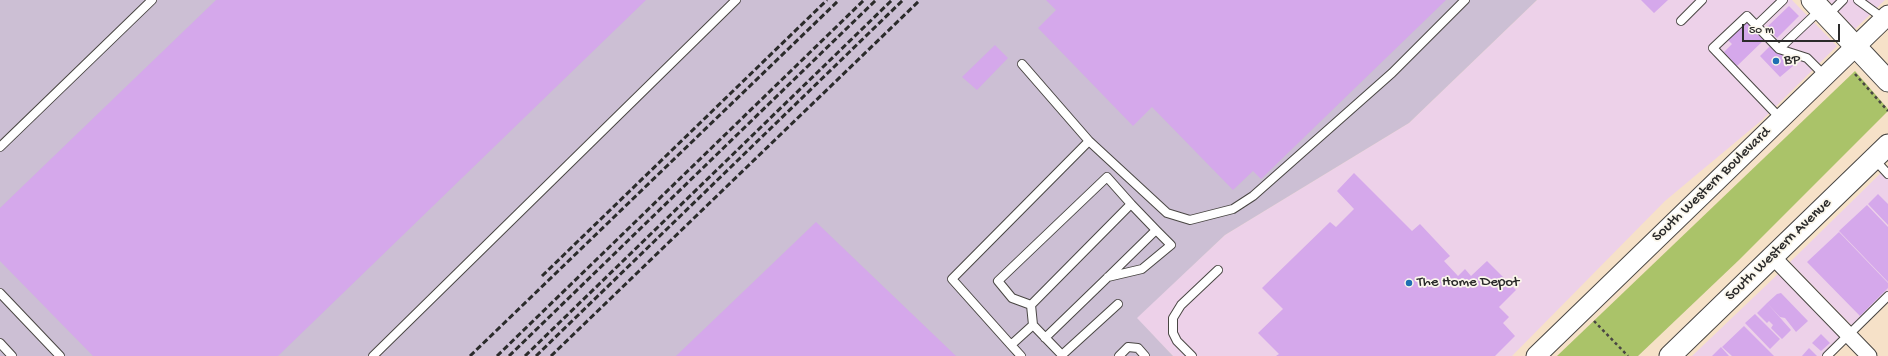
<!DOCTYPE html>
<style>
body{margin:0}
#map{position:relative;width:1888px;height:356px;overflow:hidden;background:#f6e1c8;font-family:"Gochi Hand",sans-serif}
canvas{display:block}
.scale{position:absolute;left:1742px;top:24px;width:98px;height:18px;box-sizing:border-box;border:2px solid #2b2b2b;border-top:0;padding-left:5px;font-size:12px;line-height:14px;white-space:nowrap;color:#2b2b2b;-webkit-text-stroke:3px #fbf7ec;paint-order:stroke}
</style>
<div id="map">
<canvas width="1888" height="356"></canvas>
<div class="scale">50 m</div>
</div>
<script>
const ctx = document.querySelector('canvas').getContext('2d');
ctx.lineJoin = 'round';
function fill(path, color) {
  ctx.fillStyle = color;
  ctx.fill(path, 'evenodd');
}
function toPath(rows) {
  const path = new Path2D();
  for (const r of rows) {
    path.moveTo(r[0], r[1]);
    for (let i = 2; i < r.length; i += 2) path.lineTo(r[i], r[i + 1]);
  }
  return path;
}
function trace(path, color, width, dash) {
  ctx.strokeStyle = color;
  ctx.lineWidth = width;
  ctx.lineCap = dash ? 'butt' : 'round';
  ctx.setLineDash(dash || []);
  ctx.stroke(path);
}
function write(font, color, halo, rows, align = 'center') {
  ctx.font = font + ' "Gochi Hand",sans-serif';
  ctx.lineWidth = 3.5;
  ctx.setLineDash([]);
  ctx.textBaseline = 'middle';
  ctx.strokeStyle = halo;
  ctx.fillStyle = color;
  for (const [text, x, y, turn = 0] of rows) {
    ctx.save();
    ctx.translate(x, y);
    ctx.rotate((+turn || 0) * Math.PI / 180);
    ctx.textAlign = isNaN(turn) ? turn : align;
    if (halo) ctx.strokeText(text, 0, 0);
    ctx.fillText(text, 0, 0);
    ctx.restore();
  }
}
fill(toPath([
 [1537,0,1792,0,1837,46,1762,120,1665,201,1512,356,1173,356,1136,318,1225,235,1409,123],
 [1828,0,1885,0,1855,29],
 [1888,166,1888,296,1855,329,1790,262],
 [1778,274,1843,340,1827,356,1692,356]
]), '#edd1e9');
fill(toPath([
 [0,0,1537,0,1409,123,1225,235,1137,318,1173,356,0,356]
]), '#ccbfd4');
fill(toPath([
 [1855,71,1888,109,1888,111,1739,260,1638,356,1557,356]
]), '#aac369');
fill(toPath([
 [216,0,646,0,278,356,93,356,0,261,0,208],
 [1046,0,1446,0,1261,179,1253,171,1233,190,1152,107,1133,126,1038,28,1056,10],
 [1641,0,1668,0,1654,13],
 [1789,6,1799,16,1777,38,1767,27],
 [1746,18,1766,38,1737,66,1724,52,1732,44,1726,38],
 [1772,44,1793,66,1780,77,1760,56],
 [995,45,1008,58,977,90,962,77],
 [1354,173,1412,231,1420,224,1450,256,1444,261,1458,276,1465,269,1471,276,1487,261,1516,290,1499,307,1509,317,1503,323,1515,336,1495,356,1276,356,1279,354,1258,333,1283,309,1262,288,1330,222,1336,227,1354,209,1337,191],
 [1878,194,1888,204,1888,225,1868,204],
 [1867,205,1888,227,1888,282,1839,231],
 [816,222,956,356,676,356],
 [1839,232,1888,283,1888,288,1860,316,1807,262],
 [1781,293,1808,321,1796,332,1785,318,1780,317,1767,303,1777,294],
 [1767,303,1791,330,1782,339,1771,328,1773,325,1769,321,1767,323,1757,313],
 [1755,314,1780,339,1770,349,1745,323],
 [1744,326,1774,356,1732,356,1722,347],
 [1821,334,1830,343,1821,351,1812,343],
 [1721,347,1729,356,1712,356],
 [1809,348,1817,356,1802,356]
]), '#d5a8eb');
const service = toPath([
 [1858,0,1884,19],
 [1820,10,1779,49,1807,58,1825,76],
 [1828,15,1843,0],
 [1681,21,1702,0],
 [1757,25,1783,0],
 [1779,49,1747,16,1713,48,1781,119],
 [1022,64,1089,141,1167,213,1190,220,1233,209,1253,196,1392,73,1465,0],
 [0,147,152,0],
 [1874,159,1888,174],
 [0,293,60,356],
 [1031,305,1012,298,998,281,1107,177,1131,204],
 [1033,325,1031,305,1131,204,1156,230],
 [1045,338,1108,277,1156,230,1171,245,1142,269,1108,277],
 [0,343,12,356],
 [1011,345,952,279,1089,141],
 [373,356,736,0],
 [1021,356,1011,345,1033,325,1062,355,1118,304],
 [1119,356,1128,347,1138,348,1145,356],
 [1192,356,1177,341,1173,333,1173,318,1181,305,1218,270],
 [1827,356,1888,296]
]);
const minor = toPath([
 [1773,257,1869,356]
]);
const tertiary = toPath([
 [1536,356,1888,15]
]);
const secondary = toPath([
 [1812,0,1888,81],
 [1670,356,1888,145]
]);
trace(service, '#494643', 10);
trace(minor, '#494643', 17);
trace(tertiary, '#494643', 21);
trace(secondary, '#494643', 23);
trace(toPath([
 [1855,74,1888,111],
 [1594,321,1628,356]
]), '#494643', 2.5, [3, 3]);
trace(service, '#fff', 8);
trace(minor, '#fff', 15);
trace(tertiary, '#fff', 19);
trace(secondary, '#fff', 21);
trace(toPath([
 [542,276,827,0],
 [470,356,839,0],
 [497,356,864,0],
 [509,356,876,0],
 [525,356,892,0],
 [536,356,903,0],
 [551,356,920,0]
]), '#2b2b2b', 3, [6, 3]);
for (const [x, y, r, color] of [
 [1776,61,4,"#1f6fb2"],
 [1409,283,4,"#1f6fb2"]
]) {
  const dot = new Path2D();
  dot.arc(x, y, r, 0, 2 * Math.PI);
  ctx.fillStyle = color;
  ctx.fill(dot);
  trace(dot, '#fbf7ec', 1.5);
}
write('15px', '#2b2b2b', '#fbf7ec', [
 ["BP",1784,61],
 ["The Home Depot",1417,283]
], 'left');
write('15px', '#2b2b2b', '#fbf7ec', [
 ["South Western Boulevard",1712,185,-44],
 ["South Western Avenue",1779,250,-44]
]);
</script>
